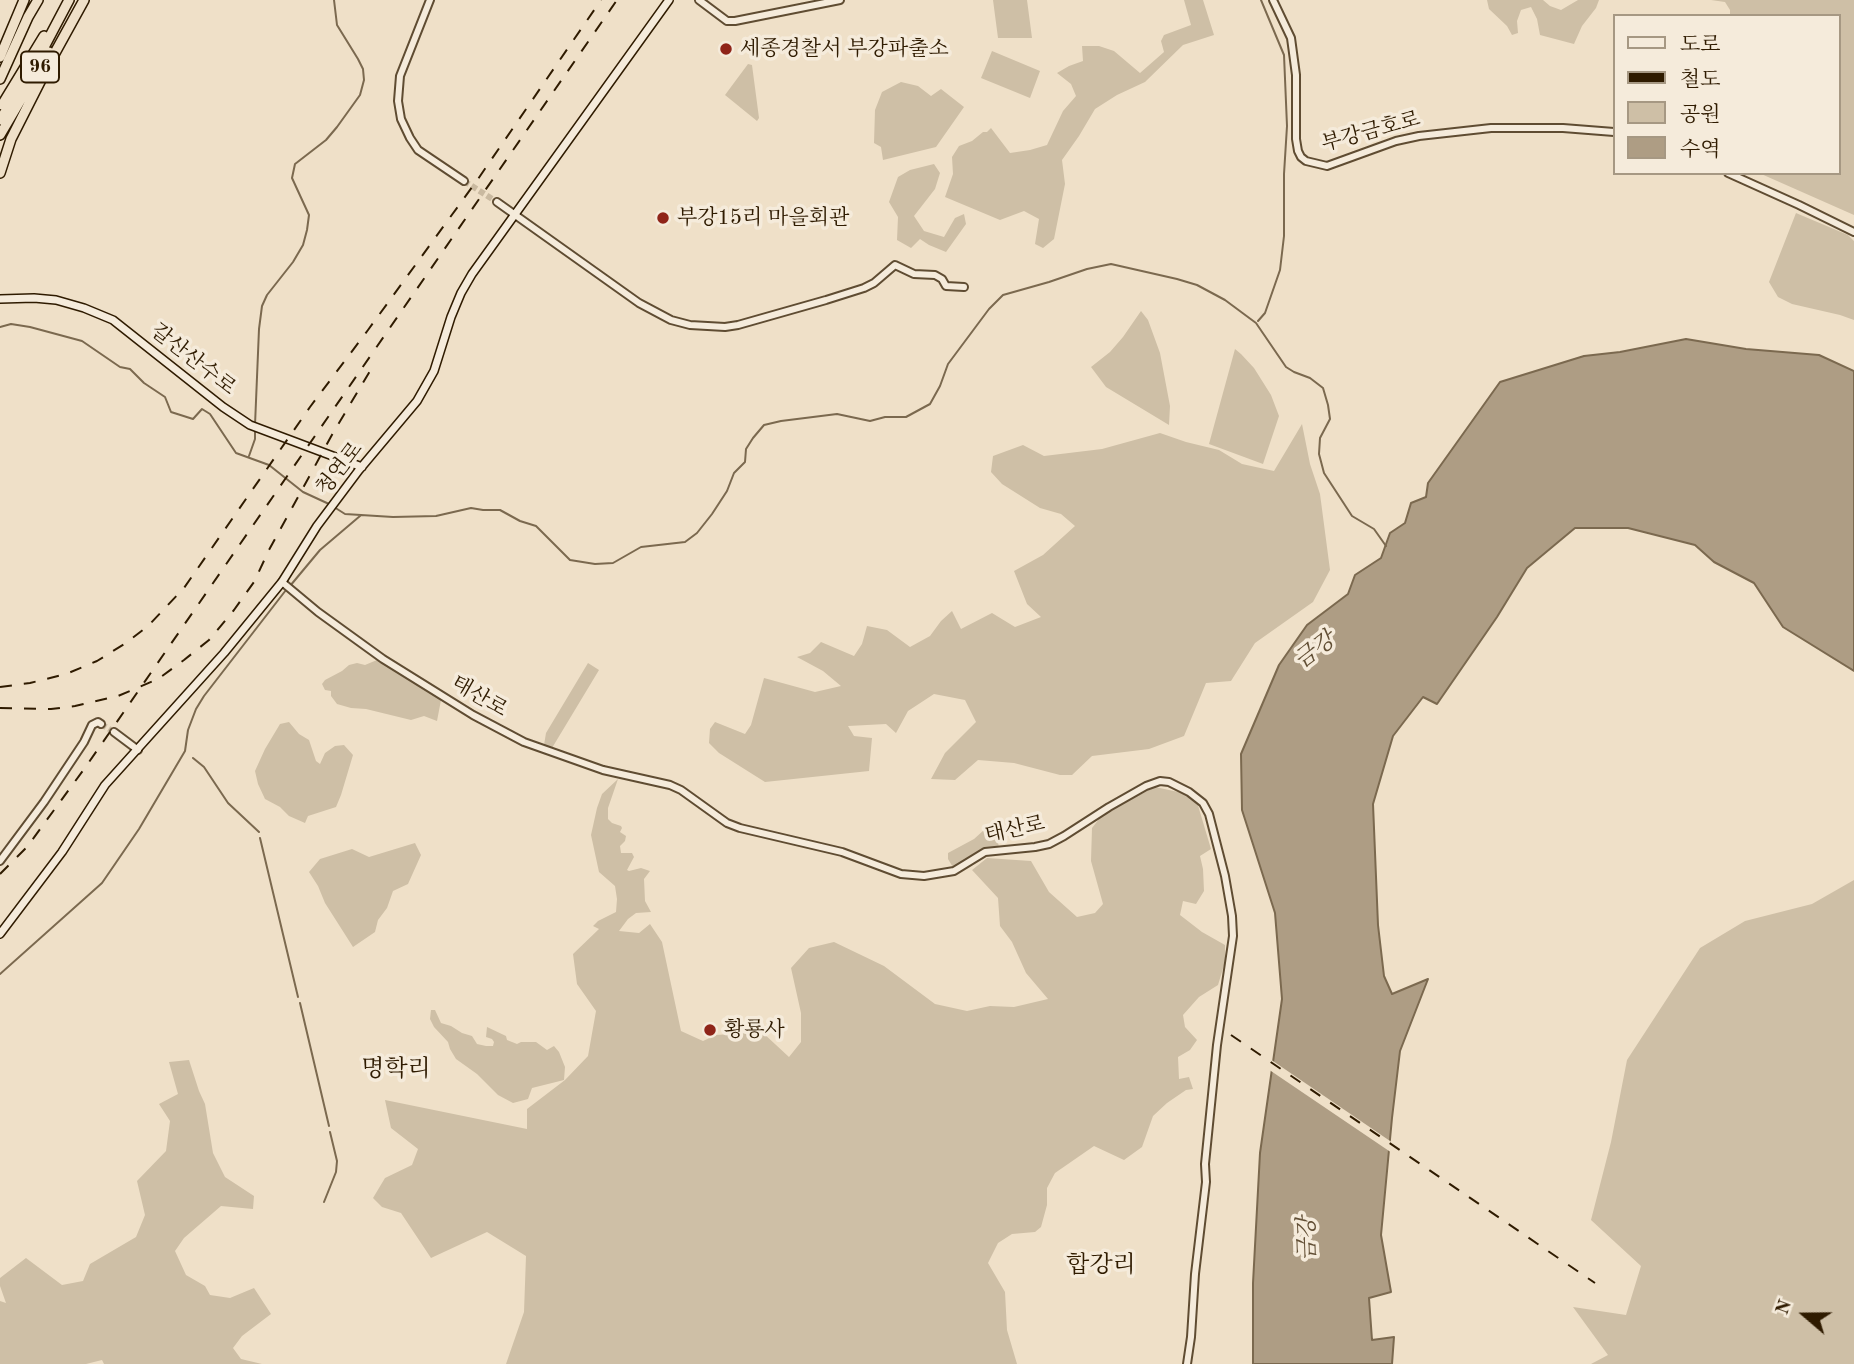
<!DOCTYPE html>
<meta charset="utf-8">
<style>
body{margin:0}
#map{position:relative;width:1854px;height:1364px;overflow:hidden;background:#efe0c8;font-family:"Old Standard TT","Noto Serif KR",serif}
canvas{display:block}
.legend{position:absolute;left:1613px;top:14px;width:228px;height:161px;box-sizing:border-box;background:#f5ebdb;border:2px solid #a69883;margin:0;padding:9px 12px;list-style:none;font-size:21px;color:#2f1b00}
.legend li{display:flex;align-items:center;gap:14px;height:35px}
.legend b{width:35px;border:2px solid #a69883}
.north{position:absolute;left:1770px;top:1280px;width:70px;height:70px;-webkit-text-stroke:5px #f5ebdb;paint-order:stroke;rotate:290deg;font-size:19px;font-weight:700;line-height:28px;text-align:center;color:#2f1b00}
.north::after{content:'';display:block;margin:auto;width:24px;height:32px;background:#2f1b00;clip-path:polygon(50% 0,100% 100%,50% 72%,0 100%)}
</style>
<div id="map">
<canvas width="1854" height="1364"></canvas>
<ul class="legend">
<li><b style="height:9px;background:#f5ebdb"></b>도로</li>
<li><b style="height:9px;background:#2f1b00"></b>철도</li>
<li><b style="height:19px;background:#cebfa6"></b>공원</li>
<li><b style="height:19px;background:#ae9d84"></b>수역</li>
</ul>
<div class="north">N</div>
</div>
<script>
const ctx = document.querySelector('canvas').getContext('2d');
ctx.lineJoin = 'round';
function fill(path, color) {
  ctx.fillStyle = color;
  ctx.fill(path, 'evenodd');
}
function toPath(rows) {
  const path = new Path2D();
  for (const r of rows) {
    path.moveTo(r[0], r[1]);
    for (let i = 2; i < r.length; i += 2) path.lineTo(r[i], r[i + 1]);
  }
  return path;
}
function trace(path, color, width, dash) {
  ctx.strokeStyle = color;
  ctx.lineWidth = width;
  ctx.lineCap = dash ? 'butt' : 'round';
  ctx.setLineDash(dash || []);
  ctx.stroke(path);
}
function write(font, color, halo, rows, align = 'center') {
  ctx.font = font + ' "Old Standard TT","Noto Serif KR",serif';
  ctx.lineWidth = 7;
  ctx.setLineDash([]);
  ctx.textBaseline = 'middle';
  ctx.strokeStyle = halo;
  ctx.fillStyle = color;
  for (const [text, x, y, turn = 0] of rows) {
    ctx.save();
    ctx.translate(x, y);
    ctx.rotate((+turn || 0) * Math.PI / 180);
    ctx.textAlign = isNaN(turn) ? turn : align;
    if (halo) ctx.strokeText(text, 0, 0);
    ctx.fillText(text, 0, 0);
    ctx.restore();
  }
}
fill(toPath([
 [993,0,1027,0,1032,38,998,38],
 [1184,0,1203,0,1214,35,1183,45,1145,82,1117,95,1095,109,1079,136,1062,160,1065,184,1054,239,1043,248,1035,244,1039,219,1024,211,1000,220,945,197,953,174,952,157,959,146,972,141,983,132,987,132,991,128,1010,153,1030,150,1047,145,1063,111,1076,96,1071,84,1057,73,1069,66,1083,61,1082,46,1099,46,1114,51,1140,73,1164,52,1161,41,1164,35,1191,25],
 [1487,0,1543,0,1550,6,1561,10,1578,0,1599,0,1596,8,1582,26,1574,44,1540,35,1537,19,1531,7,1521,10,1517,21,1518,33,1512,35,1507,26,1489,9],
 [1711,0,1854,0,1854,215,1759,173,1838,173,1838,16,1730,16,1730,10,1725,2],
 [992,51,1040,71,1030,98,981,78],
 [748,64,752,65,759,118,757,121,725,95],
 [901,82,918,86,931,96,941,89,964,107,936,147,883,160,881,147,874,143,875,110,882,92],
 [934,164,940,173,935,189,914,216,924,231,944,237,955,218,964,214,966,224,946,252,929,245,920,239,911,248,897,240,898,217,889,202,898,177,910,170],
 [1796,213,1848,235,1854,241,1854,320,1840,315,1792,304,1778,297,1769,282],
 [1141,311,1148,320,1160,353,1170,406,1169,425,1106,387,1091,367,1110,352,1123,337],
 [1235,349,1241,354,1254,368,1271,395,1279,416,1263,464,1209,444],
 [1302,424,1310,464,1320,494,1330,570,1313,602,1255,643,1231,681,1206,683,1184,736,1149,749,1092,756,1072,775,1060,775,1014,763,978,760,955,780,931,779,945,753,976,722,965,700,934,694,908,711,896,733,886,724,848,726,854,736,872,738,869,771,765,782,719,753,709,743,710,729,715,722,745,734,751,725,764,678,815,692,841,686,823,671,797,657,810,653,821,642,854,656,862,644,867,626,887,630,910,647,930,636,941,621,952,611,961,629,992,613,1015,627,1041,617,1027,604,1014,571,1043,555,1075,526,1061,514,1040,508,1002,484,991,472,993,456,1023,445,1044,456,1102,449,1160,433,1186,442,1219,450,1242,464,1274,471],
 [377,660,441,700,437,721,424,716,411,720,366,709,351,708,337,704,331,696,331,691,325,690,322,684,325,680,342,671,349,665,357,663,365,665],
 [588,663,599,670,552,748,544,745,546,733],
 [289,722,299,734,309,740,316,761,320,764,325,753,335,746,344,745,353,755,341,795,336,807,308,816,305,823,289,816,280,807,265,799,258,784,255,771,265,749,280,724],
 [618,779,608,808,608,819,612,823,621,826,622,828,620,832,626,836,625,841,620,846,621,853,632,853,634,857,627,870,629,871,641,868,650,871,644,879,645,901,651,912,636,913,628,919,619,931,639,933,650,924,662,942,681,1031,703,1041,716,1035,762,1032,789,1057,801,1042,801,1013,791,968,809,948,834,942,884,966,935,1004,967,1011,990,1006,1014,1007,1048,999,1026,973,1012,942,1000,926,998,898,972,870,987,858,1031,861,1049,892,1077,917,1095,913,1103,904,1091,861,1092,828,1103,814,1155,787,1183,793,1197,802,1211,849,1200,856,1203,869,1204,891,1196,904,1183,901,1180,915,1202,932,1225,945,1225,962,1218,985,1199,997,1183,1015,1185,1027,1197,1040,1190,1050,1178,1057,1179,1079,1189,1077,1193,1089,1186,1090,1167,1103,1153,1116,1142,1147,1124,1160,1094,1146,1055,1173,1047,1188,1047,1205,1041,1227,1035,1232,1012,1234,998,1243,988,1263,1005,1292,1007,1330,1017,1364,506,1364,524,1312,526,1256,487,1232,431,1258,401,1213,382,1207,373,1198,385,1178,412,1165,418,1149,391,1128,385,1100,527,1129,527,1109,565,1080,588,1056,596,1011,577,984,573,954,599,929,593,926,598,921,616,912,617,899,615,886,599,872,591,835,597,808,602,794],
 [984,830,998,842,999,848,954,869,948,859,948,853,974,839],
 [415,843,421,855,408,884,393,891,387,908,378,920,375,932,353,947,325,903,318,886,309,872,320,859,352,849,369,857],
 [1854,880,1854,1364,1591,1364,1608,1355,1573,1307,1626,1315,1641,1266,1591,1220,1611,1142,1627,1060,1700,948,1745,921,1812,904],
 [431,1010,435,1010,441,1023,451,1026,462,1033,472,1036,477,1044,486,1046,493,1046,494,1042,492,1039,486,1037,487,1027,506,1036,507,1040,517,1044,521,1042,536,1042,547,1050,554,1046,559,1052,565,1067,564,1080,532,1088,528,1099,513,1103,498,1095,477,1074,456,1059,450,1049,448,1042,434,1027,430,1019],
 [189,1060,199,1091,205,1104,213,1153,225,1177,254,1196,253,1209,221,1206,184,1238,175,1251,186,1275,205,1286,210,1295,230,1298,254,1288,271,1314,242,1336,233,1348,241,1359,262,1364,104,1364,102,1360,86,1364,0,1364,0,1301,6,1303,0,1286,0,1278,26,1258,62,1285,83,1281,90,1264,136,1237,145,1215,137,1181,166,1151,170,1121,159,1104,178,1094,169,1062]
]), '#cebfa6');
const water = toPath([
 [1686,339,1746,349,1819,355,1854,371,1854,671,1783,627,1754,583,1714,562,1695,545,1628,528,1575,528,1527,568,1497,617,1437,704,1423,697,1393,736,1373,804,1378,925,1384,976,1392,994,1428,979,1400,1051,1392,1118,1381,1235,1391,1292,1369,1298,1372,1340,1394,1337,1392,1364,1253,1364,1253,1283,1260,1153,1282,999,1275,913,1242,810,1241,754,1279,665,1307,625,1348,594,1355,575,1381,558,1390,533,1405,523,1411,503,1426,497,1428,483,1500,382,1584,356,1620,352,1686,339]
]);
fill(water, '#ae9d84');
trace(water, '#7b694f', 2);
fill(toPath([
 [1270,1059,1393,1143,1392,1153,1268,1069]
]), '#efe0c8');
trace(toPath([
 [1258,321,1265,313,1280,270,1284,236,1284,174,1287,126,1284,55,1261,0],
 [0,327,11,324,30,327,82,341,120,367,130,369,144,383,165,397,171,412,193,419,202,409,210,414,236,453,269,465,303,492,329,504],
 [255,425,259,329,262,306,267,295,293,262,303,245,307,230,309,215,292,178,295,164,326,140,337,127,360,95,364,80,363,69,358,59,337,25,334,0],
 [249,456,255,439,255,431],
 [334,507,345,514,393,517,436,516,471,508,483,510,500,510,520,521,536,526,570,560,595,564,613,563,641,547,685,542,697,533,712,514,727,491,734,473,745,462,746,449,753,438,764,425,781,421,837,414,870,421,885,417,906,417,930,404,940,386,948,364,989,309,1003,295,1049,282,1087,269,1111,264,1177,279,1197,285,1225,300,1256,323,1286,367,1294,372,1310,378,1323,388,1328,405,1330,419,1320,438,1319,454,1324,473,1352,516,1374,529,1386,546],
 [290,586,320,550,360,516],
 [193,758,204,767,228,803,259,832],
 [260,838,298,997],
 [0,974,102,883,139,829,185,751,188,730,196,709,204,696,286,590],
 [300,1003,329,1126],
 [324,1202,336,1172,337,1161,330,1132]
]), '#7b694f', 2);
trace(toPath([
 [464,181,497,202],
 [101,724,114,732]
]), '#c9b9a0', 6, [6, 3]);
const tertiary = toPath([
 [430,0,400,76,398,101,401,119,410,138,418,150,464,181],
 [699,0,727,21,735,21,840,0],
 [1273,0,1291,38,1296,75,1296,139,1298,151,1301,157,1306,161,1327,166,1396,141,1419,136,1491,128,1563,128,1614,132],
 [1728,173,1799,205,1854,232],
 [497,202,639,303,671,320,690,325,725,327,738,325,826,300,864,288,874,283,895,265,914,274,935,275,942,279,946,286,964,287],
 [282,582,318,612,383,659,473,715,524,742,603,770,670,785,681,790,727,823,740,828,842,852,901,874,924,876,954,871,985,852,1035,847,1049,844,1064,836,1109,807,1146,786,1160,781,1169,782,1189,792,1203,803,1209,814,1225,876,1232,916,1233,936,1217,1045,1205,1164,1206,1182,1195,1274,1191,1337,1187,1364],
 [114,732,138,750],
 [0,861,44,802,84,742,92,725,98,722,101,724]
]);
const secondary = toPath([
 [0,299,34,298,56,300,84,308,113,320,223,407,250,425,362,467],
 [0,934,62,852,105,785,224,653,282,582,317,526,359,470,417,401,434,371,451,317,461,293,472,274,669,0]
]);
const trunk = toPath([
 [0,57,24,0],
 [0,79,28,17,38,0],
 [2,105,44,36],
 [0,120,41,53,69,0],
 [0,135,49,52],
 [0,173,11,139,51,60,84,0]
]);
trace(tertiary, '#5f4c32', 10);
trace(secondary, '#2f1b00', 10);
trace(trunk, '#2f1b00', 12);
trace(tertiary, '#f5ebdb', 6);
trace(secondary, '#f5ebdb', 7);
trace(trunk, '#efe0c8', 9);
trace(toPath([
 [0,687,30,683,66,674,97,661,126,643,148,626,184,588,310,407,368,330,478,179,601,0],
 [0,708,51,709,75,706,118,696,158,679,184,660,209,640,234,610,254,582,269,550,333,433,370,371],
 [0,874,27,847,87,765,617,0],
 [1231,1035,1595,1283]
]), '#2f1b00', 2, [12, 12]);
for (const [x, y, r, color] of [
 [726,49,7,"#8f2418"],
 [663,218,7,"#8f2418"],
 [710,1030,7,"#8f2418"]
]) {
  const dot = new Path2D();
  dot.arc(x, y, r, 0, 2 * Math.PI);
  ctx.fillStyle = color;
  ctx.fill(dot);
  trace(dot, '#f5ebdb', 2.5);
}
for (const [x, y, w] of [
 [40,67,38]
]) {
  const box = new Path2D();
  box.roundRect(x - w / 2, y - 15.5, w, 31, 5);
  ctx.fillStyle = '#f5ebdb';
  ctx.fill(box);
  trace(box, '#2f1b00', 2);
}
write('bold 19px', '#2f1b00', null, [
 ["96",40,67]
]);
write('21px', '#2f1b00', '#f5ebdb', [
 ["세종경찰서 부강파출소",740,49],
 ["부강15리 마을회관",677,218],
 ["황룡사",724,1030]
], 'left');
write('21px', '#2f1b00', '#f5ebdb', [
 ["부강금호로",1371,132,-15],
 ["갈산산수로",193,360,38],
 ["청연로",340,469,-52],
 ["태산로",479,697,30],
 ["태산로",1015,830,-12]
]);
write('italic 23px', '#624f35', '#f5ebdb', [
 ["금강",1315,651,-37],
 ["금강",1308,1239,-91]
]);
write('24px', '#2f1b00', '#f5ebdb', [
 ["명학리",396,1070],
 ["합강리",1101,1266]
]);
</script>
